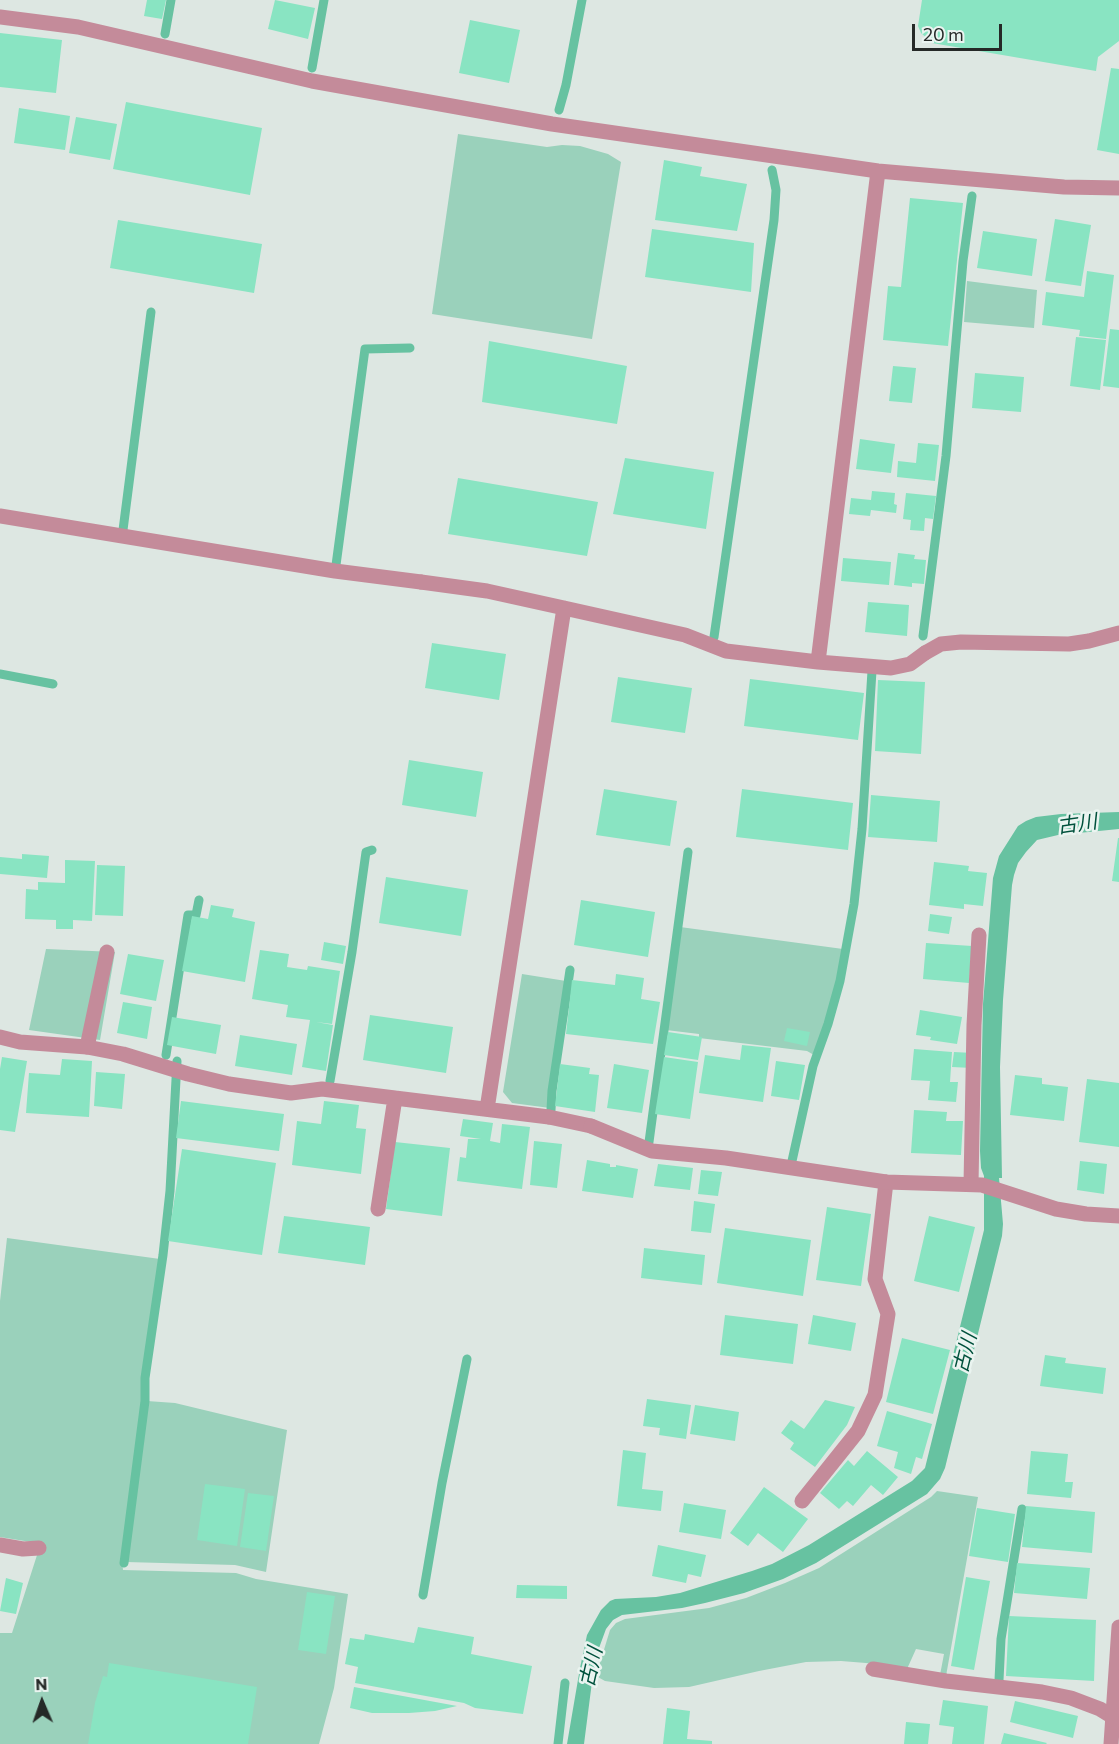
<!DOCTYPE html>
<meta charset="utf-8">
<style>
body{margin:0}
#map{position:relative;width:1119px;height:1744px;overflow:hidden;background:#dde7e2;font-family:Commissioner,sans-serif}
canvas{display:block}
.north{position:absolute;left:12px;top:1672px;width:60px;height:60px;-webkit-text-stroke:4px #eaf4f0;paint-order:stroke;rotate:358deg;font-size:16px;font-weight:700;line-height:24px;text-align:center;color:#252927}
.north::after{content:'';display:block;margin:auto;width:21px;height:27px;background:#252927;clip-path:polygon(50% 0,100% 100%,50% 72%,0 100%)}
.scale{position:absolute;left:912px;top:24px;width:90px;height:27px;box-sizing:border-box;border:3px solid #252927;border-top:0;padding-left:8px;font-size:18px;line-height:21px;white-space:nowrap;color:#252927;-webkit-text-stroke:4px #eaf4f0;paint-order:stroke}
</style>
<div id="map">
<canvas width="1119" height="1744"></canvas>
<div class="north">N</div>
<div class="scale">20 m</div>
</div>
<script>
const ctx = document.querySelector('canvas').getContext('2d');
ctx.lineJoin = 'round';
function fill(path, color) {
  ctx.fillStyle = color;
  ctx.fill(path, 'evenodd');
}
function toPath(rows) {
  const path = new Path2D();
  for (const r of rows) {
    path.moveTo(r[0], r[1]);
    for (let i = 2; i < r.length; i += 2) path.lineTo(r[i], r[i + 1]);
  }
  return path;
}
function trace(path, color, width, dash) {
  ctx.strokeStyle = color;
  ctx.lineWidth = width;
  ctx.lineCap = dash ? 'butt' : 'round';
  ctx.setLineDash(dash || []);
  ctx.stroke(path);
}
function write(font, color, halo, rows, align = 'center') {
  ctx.font = font + ' Commissioner,"Noto Sans JP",sans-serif';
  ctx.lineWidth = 5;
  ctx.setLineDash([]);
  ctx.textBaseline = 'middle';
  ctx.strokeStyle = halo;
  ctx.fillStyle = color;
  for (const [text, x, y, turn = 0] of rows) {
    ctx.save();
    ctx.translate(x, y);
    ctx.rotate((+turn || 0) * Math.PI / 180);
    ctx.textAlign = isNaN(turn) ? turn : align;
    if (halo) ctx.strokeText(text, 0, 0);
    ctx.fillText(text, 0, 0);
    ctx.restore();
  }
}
fill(toPath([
 [458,134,547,147,562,145,580,146,608,154,621,162,592,339,432,314],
 [967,281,1037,290,1034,328,964,322],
 [680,927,843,949,836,987,814,1055,807,1051,699,1038,699,1034,666,1030],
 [46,949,115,952,100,1040,29,1030],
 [522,974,566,981,550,1092,550,1108,512,1103,503,1092],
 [7,1238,160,1259,143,1378,143,1404,122,1560,123,1570,236,1573,256,1579,348,1594,334,1688,319,1744,0,1744,0,1633,12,1633,38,1552,37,1543,0,1537,0,1301],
 [147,1401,175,1403,287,1430,266,1572,235,1565,126,1562],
 [937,1491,978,1497,946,1676,940,1675,944,1654,916,1649,907,1669,866,1663,841,1661,806,1662,759,1671,689,1687,654,1688,605,1681,596,1676,610,1630,616,1623,625,1619,709,1608,746,1598,785,1583,819,1568,931,1497]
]), '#9ad1bb');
fill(toPath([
 [1119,812,1119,829,1058,835,1037,840,1026,852,1018,863,1014,875,1012,885,1003,1000,1000,1067,1002,1178,999,1178,1003,1224,1002,1236,945,1468,940,1479,927,1494,816,1563,783,1579,744,1593,705,1603,682,1608,622,1615,613,1620,606,1629,599,1648,593,1674,584,1744,567,1744,580,1668,587,1635,601,1610,610,1601,615,1599,656,1597,680,1593,752,1571,772,1564,809,1545,912,1481,925,1468,984,1230,984,1176,981,1168,980,1151,983,1004,993,878,999,856,1018,826,1026,821,1036,817,1061,814]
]), '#67c2a1');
trace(toPath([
 [165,34,171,0],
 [312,68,324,0],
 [559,110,566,85,582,0],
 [123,530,151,312],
 [336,565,365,349,410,348],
 [923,636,946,456,963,261,972,196],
 [714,637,774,220,776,190,772,170],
 [0,674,53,684],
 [166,1055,188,915,196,915,199,900],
 [330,1081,352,952,366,852,372,850],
 [551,1110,552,1091,570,970],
 [649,1142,688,852],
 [792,1161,813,1066,828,1024,840,981,854,904,862,829,872,671],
 [124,1563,145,1401,145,1378,163,1255,170,1191,177,1061],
 [423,1595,442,1483,467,1359],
 [999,1680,1001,1639,1022,1509],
 [558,1744,565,1683]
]), '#67c2a1', 9);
fill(toPath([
 [147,0,166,0,162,19,144,16],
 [275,0,315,8,308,39,268,29],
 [922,0,1119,0,1119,41,1098,57,1096,71,932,43,921,33,918,26],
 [470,20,520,30,509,83,459,73],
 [0,33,62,40,56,93,0,87],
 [1111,68,1119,69,1119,154,1097,150],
 [126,102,262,128,250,195,113,169],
 [19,108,70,116,65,150,14,143],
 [76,117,117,124,110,160,69,153],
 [664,160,702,167,700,176,747,184,737,231,655,220],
 [910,198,963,203,948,346,883,340,888,286,901,287],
 [1055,219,1091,225,1081,286,1045,281],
 [118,220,262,244,254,293,110,268],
 [652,229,754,243,751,292,645,277],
 [983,231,1037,239,1032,276,977,268],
 [1087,271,1114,275,1106,339,1079,336,1080,330,1042,325,1046,292,1084,297],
 [1110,329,1119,330,1119,388,1103,386],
 [1076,337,1106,340,1100,390,1070,386],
 [489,341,627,366,617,424,482,402],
 [893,366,916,368,912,403,889,401],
 [975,373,1024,377,1021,412,972,408],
 [860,439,895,444,891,473,856,469],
 [918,443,939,445,935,481,897,477,898,461,916,463],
 [625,458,714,472,706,529,613,514],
 [458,478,598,502,587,556,448,534],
 [872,491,895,493,894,504,897,505,896,513,871,510,870,516,849,514,851,498,871,500],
 [906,493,936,496,933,519,925,518,924,531,910,530,911,520,903,519],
 [898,553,915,555,914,559,926,560,924,584,912,583,912,587,894,585],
 [843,558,891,562,889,585,841,581],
 [868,602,909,605,907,636,865,632],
 [432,643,506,654,499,700,425,688],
 [618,677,692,688,685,733,611,722],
 [750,679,864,693,858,740,744,726],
 [878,680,925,682,921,754,875,751],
 [409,760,483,772,476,817,402,805],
 [604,789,677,801,670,846,596,835],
 [742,789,853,803,848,850,736,837],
 [871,795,940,801,937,842,868,837],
 [1118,838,1119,838,1119,882,1112,881],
 [22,854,49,856,47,878,0,874,0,857,22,859],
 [65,860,95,861,92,921,73,920,73,929,56,929,56,920,25,919,26,889,38,890,38,882,65,883],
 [934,862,969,866,968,871,987,873,983,906,964,904,964,909,929,905],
 [97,865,125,866,123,916,95,915],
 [386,877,468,890,461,936,379,923],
 [581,900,655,912,648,957,574,945],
 [211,905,234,909,232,917,255,922,245,982,182,971,192,916,208,919],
 [930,914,952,917,949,934,928,931],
 [324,942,346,946,343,964,321,960],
 [926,943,972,946,969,983,923,979],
 [260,950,289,954,287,967,307,970,308,966,340,971,332,1024,316,1022,333,1025,326,1071,302,1067,310,1020,286,1017,288,1005,252,999],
 [128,954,164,960,156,1001,120,994],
 [616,974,644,978,641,999,660,1002,653,1044,566,1034,572,980,615,985],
 [123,1002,152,1007,147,1039,117,1033],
 [920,1010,962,1017,957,1044,930,1040,931,1037,916,1035],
 [370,1015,453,1027,446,1073,363,1060],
 [172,1017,221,1025,216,1054,167,1045],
 [787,1028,810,1032,807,1046,784,1041],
 [668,1032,702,1037,698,1060,664,1055],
 [240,1035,297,1044,292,1075,235,1066],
 [742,1045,771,1048,763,1102,699,1093,705,1055,740,1060],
 [914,1049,952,1052,950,1082,958,1082,956,1102,928,1100,930,1081,911,1080],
 [954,1052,973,1053,972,1068,952,1067],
 [2,1057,27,1061,15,1132,0,1130,0,1069],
 [664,1057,698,1062,690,1119,655,1114],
 [62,1059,92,1061,89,1117,26,1113,29,1073,60,1075],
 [776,1061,805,1065,799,1100,771,1096],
 [560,1064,590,1068,589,1074,599,1075,595,1112,555,1106],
 [614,1064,649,1070,642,1113,607,1108],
 [96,1072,125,1074,122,1109,94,1106],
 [1015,1075,1042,1078,1042,1084,1068,1087,1064,1121,1010,1115],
 [1087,1079,1119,1083,1119,1147,1079,1142],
 [181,1101,284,1114,279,1151,176,1138],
 [324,1101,359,1105,356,1128,366,1129,361,1174,292,1165,297,1121,321,1124],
 [914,1110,947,1112,946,1121,963,1121,961,1155,911,1153],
 [463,1119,493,1123,490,1141,500,1143,502,1124,530,1127,522,1189,457,1181,460,1157,466,1158,468,1139,481,1139,460,1136],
 [534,1141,562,1144,557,1188,530,1185],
 [395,1142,450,1148,442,1216,386,1209],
 [182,1149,276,1163,262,1255,168,1241],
 [587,1160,610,1164,610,1167,616,1167,616,1165,638,1169,633,1198,582,1191],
 [1080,1161,1107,1164,1104,1194,1077,1190],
 [658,1164,693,1168,690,1190,654,1186],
 [701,1170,722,1172,718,1196,698,1194],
 [694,1201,715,1204,711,1233,691,1231],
 [827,1207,871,1214,861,1286,816,1280],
 [284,1216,370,1227,365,1265,278,1253],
 [929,1216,975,1227,959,1292,914,1281],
 [725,1228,811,1240,803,1296,717,1283],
 [644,1248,705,1255,702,1285,641,1278],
 [725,1315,798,1324,793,1364,720,1355],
 [813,1315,856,1323,851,1351,808,1344],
 [902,1338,950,1350,933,1414,886,1402],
 [1045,1355,1066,1358,1065,1363,1106,1368,1103,1394,1040,1386],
 [647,1399,691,1405,686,1439,659,1435,660,1428,643,1426],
 [825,1400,855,1407,847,1425,815,1467,790,1449,794,1443,781,1433,791,1420,804,1429],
 [695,1405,739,1412,735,1441,690,1434],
 [887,1411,932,1424,922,1459,916,1457,911,1474,894,1468,898,1452,877,1446],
 [623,1450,646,1453,642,1489,663,1491,661,1511,617,1506],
 [867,1451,898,1477,883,1495,871,1485,853,1506,847,1501,839,1509,820,1493,848,1460,854,1466],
 [1031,1451,1068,1454,1065,1482,1073,1482,1071,1498,1027,1494],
 [205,1484,245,1489,237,1546,197,1540],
 [764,1487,808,1519,783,1552,758,1533,748,1546,730,1533],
 [248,1493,274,1496,266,1551,240,1547],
 [684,1503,726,1510,721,1539,679,1532],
 [1026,1506,1095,1512,1092,1553,1022,1547],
 [977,1508,1015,1514,1008,1562,969,1556],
 [658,1545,706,1555,701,1577,688,1574,686,1583,652,1576],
 [1017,1563,1090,1568,1087,1599,1014,1593],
 [966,1577,990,1581,974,1670,951,1666],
 [6,1578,23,1583,16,1614,0,1611],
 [517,1585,567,1586,567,1599,516,1598],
 [307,1592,335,1596,326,1654,298,1650],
 [1009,1616,1096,1620,1094,1681,1006,1676],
 [418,1627,474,1637,471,1654,532,1666,523,1714,475,1708,464,1703,355,1683,358,1667,345,1664,350,1638,364,1640,365,1634,414,1643],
 [109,1663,257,1687,248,1744,88,1744,95,1703,103,1676,107,1677],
 [354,1687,457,1706,435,1711,409,1713,372,1713,350,1708],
 [943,1700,988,1706,984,1744,952,1744,954,1727,939,1725],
 [1015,1701,1078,1716,1073,1738,1010,1722],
 [667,1708,690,1711,687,1739,712,1741,712,1744,663,1744],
 [906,1722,930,1724,928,1744,904,1744],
 [1004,1733,1047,1743,1046,1744,1001,1744]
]), '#89e4c2');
trace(toPath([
 [0,516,335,571,421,582],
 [925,653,941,644,961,642,1069,644,1089,641,1119,633],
 [87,1047,107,952],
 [549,1117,591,1126],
 [971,1184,974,1025,979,935],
 [802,1501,858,1431,875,1395,888,1314,875,1279,886,1182],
 [0,1545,23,1549,39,1548],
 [873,1669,946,1681,1042,1692,1071,1698,1100,1709,1113,1717]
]), '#c48b9a', 15);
trace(toPath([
 [0,17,78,27,312,81,552,124,878,171,1064,187,1119,188],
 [421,582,487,591,564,608,685,635,726,651,818,662,891,668,910,664,925,653],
 [818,662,878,171],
 [0,1037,20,1042,87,1047,123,1054,188,1074,229,1084,291,1093,322,1089,549,1117],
 [487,1109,564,608],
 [591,1126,652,1151,726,1158,886,1182,982,1185,1056,1209,1086,1214,1119,1216],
 [378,1209,395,1098],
 [1111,1744,1119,1627]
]), '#c48b9a', 15);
write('italic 20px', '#00513c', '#eaf4f0', [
 ["古川",1077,824,-8],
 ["古川",965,1353,-76],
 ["古川",591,1667,-77]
]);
</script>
